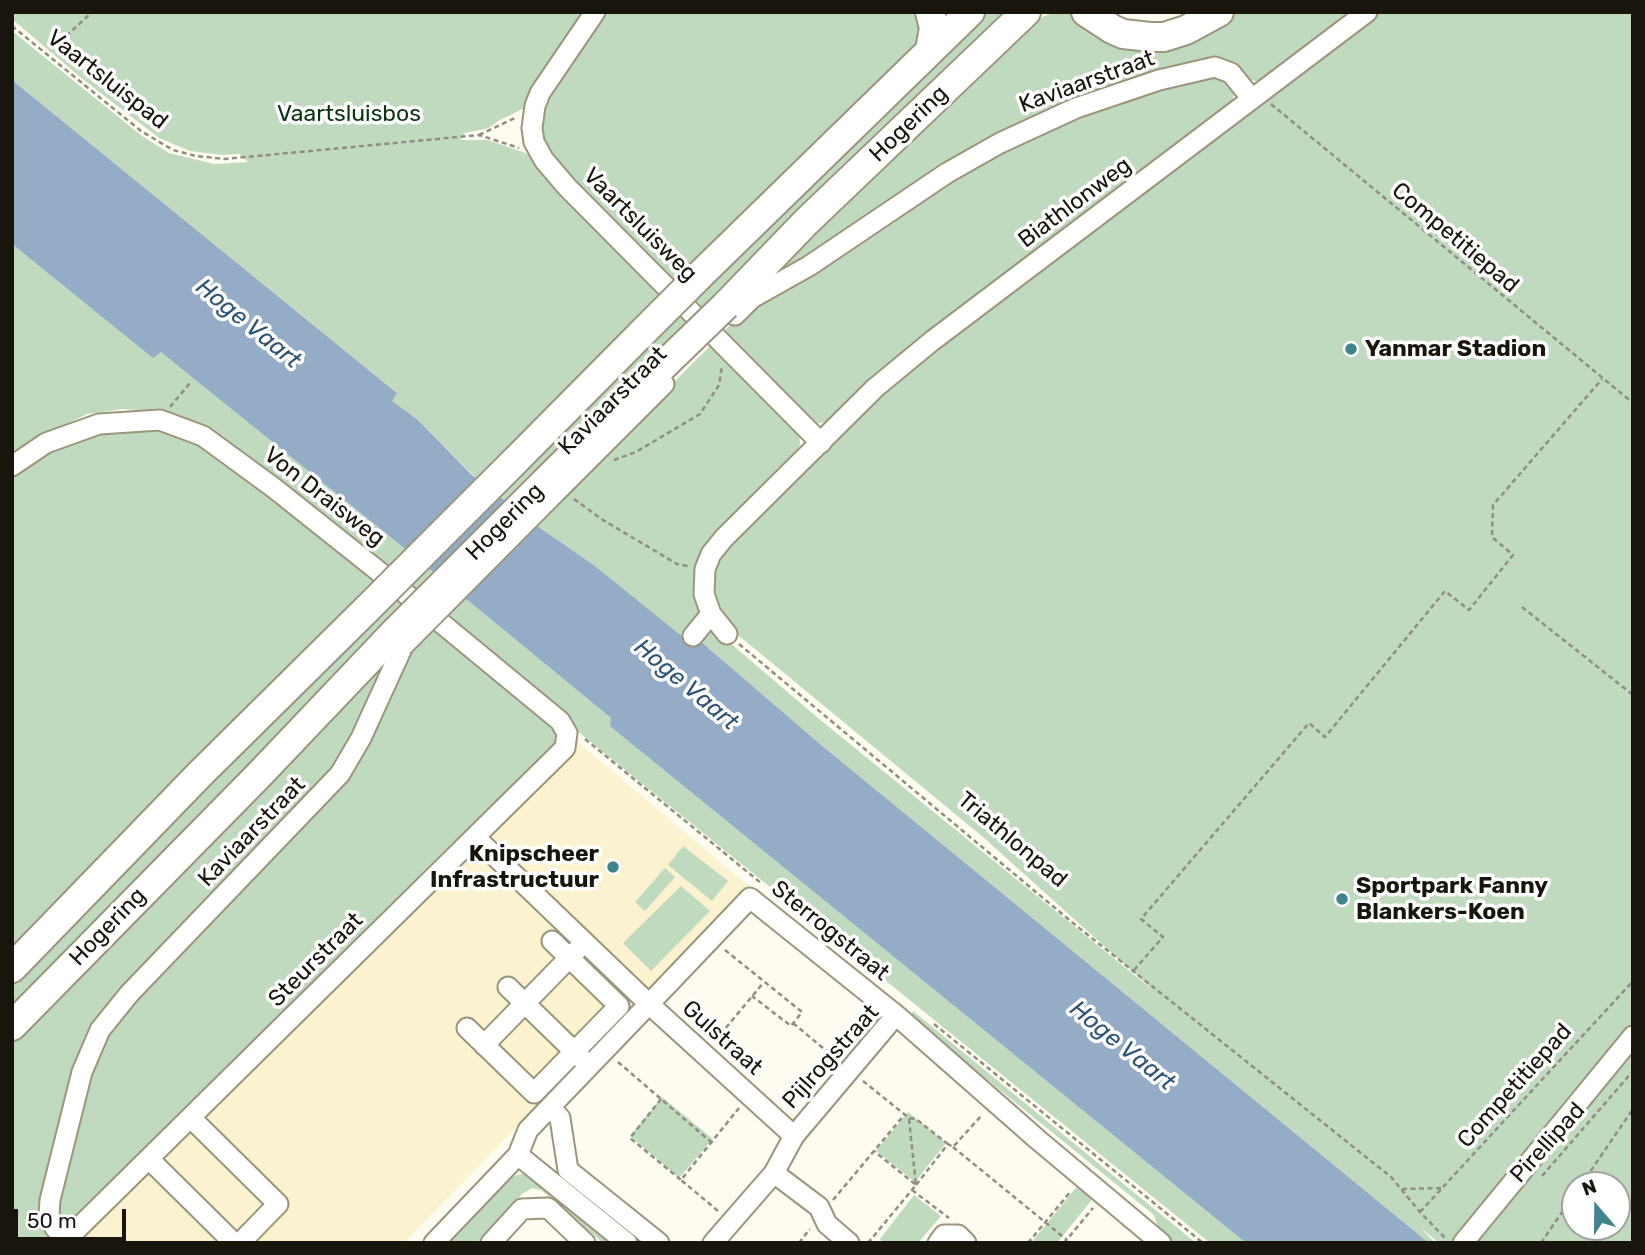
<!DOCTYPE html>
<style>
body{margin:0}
#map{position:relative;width:1645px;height:1255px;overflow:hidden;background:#fefbf0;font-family:Rubik,sans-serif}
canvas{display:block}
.frame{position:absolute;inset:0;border:14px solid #17150c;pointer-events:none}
.north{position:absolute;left:1561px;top:1171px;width:70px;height:70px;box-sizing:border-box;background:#fff;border:2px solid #a2a19e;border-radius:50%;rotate:340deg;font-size:19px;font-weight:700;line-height:28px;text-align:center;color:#17150c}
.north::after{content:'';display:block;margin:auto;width:24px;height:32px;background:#3e868c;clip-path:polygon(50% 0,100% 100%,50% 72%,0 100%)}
.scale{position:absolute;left:14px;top:1209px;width:112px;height:32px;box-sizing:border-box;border:4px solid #17150c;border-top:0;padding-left:9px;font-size:21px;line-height:24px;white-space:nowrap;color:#17150c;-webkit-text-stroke:5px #fff;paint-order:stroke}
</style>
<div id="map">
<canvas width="1645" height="1255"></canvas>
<div class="frame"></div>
<div class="north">N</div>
<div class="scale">50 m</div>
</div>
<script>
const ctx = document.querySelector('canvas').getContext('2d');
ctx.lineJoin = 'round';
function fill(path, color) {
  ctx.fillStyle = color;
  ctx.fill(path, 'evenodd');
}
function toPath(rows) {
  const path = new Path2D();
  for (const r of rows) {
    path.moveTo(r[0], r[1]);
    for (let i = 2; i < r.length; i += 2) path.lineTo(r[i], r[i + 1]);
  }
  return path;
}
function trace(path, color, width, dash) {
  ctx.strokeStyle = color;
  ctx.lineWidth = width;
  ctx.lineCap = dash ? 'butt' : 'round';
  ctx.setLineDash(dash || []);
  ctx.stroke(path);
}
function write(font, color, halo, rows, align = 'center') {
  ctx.font = font + ' Rubik,sans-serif';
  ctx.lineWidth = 7;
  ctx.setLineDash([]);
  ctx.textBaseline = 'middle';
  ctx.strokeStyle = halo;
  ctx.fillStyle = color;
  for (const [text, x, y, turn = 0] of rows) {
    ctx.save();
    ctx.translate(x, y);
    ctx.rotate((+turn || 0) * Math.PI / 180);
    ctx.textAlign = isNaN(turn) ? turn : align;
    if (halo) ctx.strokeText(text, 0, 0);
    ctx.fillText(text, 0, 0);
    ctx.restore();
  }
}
fill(toPath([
 [567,733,750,887,404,1243,53,1243]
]), '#fbf2d0');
fill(toPath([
 [12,12,588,12,529,106,498,121,489,128,465,133,460,140,488,140,531,155,666,294,479,481,418,420,391,401,396,392,12,80,12,31,142,136,169,153,214,164,248,162,239,154,222,155,190,151,159,138,80,77,12,19],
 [602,12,920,12,921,14,919,43,675,285,546,154,539,134,541,109],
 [982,12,1010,12,702,313,688,298],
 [1068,12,1127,41,1228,12,1356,12,1269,78,1255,81,1247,79,1224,62,1125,83,742,298,1021,31,1038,19,1052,13],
 [1376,12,1633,12,1633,1243,1439,1243,1421,1228,1435,1243,1429,1243,820,744,699,640,689,643,595,566,533,523,714,342,788,419,799,433,800,443,798,455,706,550,699,568,698,595,700,606,712,625,722,636,818,718,1154,991,983,837,721,621,710,595,710,577,716,556,734,535,893,378],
 [1575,1185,1617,1185,1617,1227,1575,1227],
 [1216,71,1233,87,1234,95,1231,105,830,421,816,424,804,418,722,333,752,303,892,214,1035,129],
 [12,244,153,357,161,351,409,552,611,718,611,726,1246,1243,1210,1243,587,739,353,545,259,464,225,439,203,426,167,412,124,409,87,414,37,438,12,454],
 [679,307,693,321,509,505,494,492],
 [100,423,185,432,382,580,12,960,12,466],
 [396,591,412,604,12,1013,12,982],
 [434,623,556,724,558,741,480,824,454,841,71,1222,61,1222,53,1211,84,1092,113,1021,339,786,407,648],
 [402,638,343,757,103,1017,47,1232,49,1242,12,1243,12,1036],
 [683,846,728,881,712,901,668,865],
 [665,868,675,877,645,911,635,902],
 [681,886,710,911,651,971,623,943],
 [913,1011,1104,1168,1196,1243,1174,1243,1159,1230,1154,1215,910,1017],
 [662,1097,713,1139,679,1178,630,1136],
 [908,1112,946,1143,915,1182,876,1151],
 [527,1172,615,1243,603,1243,541,1190,532,1188,522,1194,477,1243,446,1243,508,1178],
 [1079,1184,1094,1197,1057,1243,1031,1243],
 [914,1195,941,1216,918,1243,884,1243,880,1239]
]), '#c0dac0');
fill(toPath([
 [12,80,397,393,392,401,418,420,472,475,533,523,595,566,689,642,699,640,820,744,1429,1243,1246,1243,610,726,611,718,409,552,161,352,153,358,12,244]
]), '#94acc6');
const minor = toPath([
 [595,12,540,93,535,106,532,128,534,142,544,160,567,187,821,443],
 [735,315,752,298,809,266,947,173,1000,143,1076,108,1159,80,1215,67,1231,73,1252,99],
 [12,466,46,443,99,424,160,420,203,436,274,488,377,570,560,721,567,733,565,748,63,1243],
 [558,490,664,384],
 [727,634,711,614,704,594,705,569,711,554,724,538,875,388,932,341,1367,12],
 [693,636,711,614],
 [508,987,582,1059],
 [467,1028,534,1093,574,1052,619,1006,552,941],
 [484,1045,576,951],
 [550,1107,560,1118,568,1170,659,1243],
 [191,1118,278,1204,240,1243],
 [794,1136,649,1004,750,898,896,1015],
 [518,1155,627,1243],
 [149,1159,234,1243],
 [774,1173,819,1207,827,1224,849,1243],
 [69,1243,55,1228,49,1215,50,1200,82,1072,100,1030,129,994,340,774,361,738,403,646],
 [434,1243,518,1155,528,1130,649,1004,475,837],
 [491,1243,522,1209,548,1208,585,1243],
 [713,1243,774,1173,794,1136,896,1015,1037,1139,1161,1243],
 [938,1243,944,1235,958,1235,966,1243],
 [1463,1243,1633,1036]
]);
const highway = toPath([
 [930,12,934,28,930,50],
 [1086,12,1112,29,1123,34,1150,37,1164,37,1186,30,1219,12],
 [699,276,970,12],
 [726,305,806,222,1026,12],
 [514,462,641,334],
 [547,480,667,362],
 [12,968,200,774,366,610],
 [12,1026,258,776,395,632]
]);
trace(minor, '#9b957c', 23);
trace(highway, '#9b957c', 32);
trace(toPath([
 [12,26,141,131,173,150,196,156,225,159,479,135,519,148],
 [60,42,92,12],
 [1271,104,1633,403],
 [479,135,517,117],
 [170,407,190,383],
 [614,460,636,452,700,414,719,385,722,366],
 [574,499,603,520,677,564,688,566],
 [1522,607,1633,695],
 [739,644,1073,923,1391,1177,1420,1212,1445,1238],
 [585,739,761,883],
 [725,950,802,1012,791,1026,752,996],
 [1134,970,1163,937,1141,919,1309,723,1325,737,1445,591,1469,610,1513,555,1492,537,1493,505,1602,379],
 [793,1023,836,1059],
 [934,1024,1203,1243],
 [715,1041,764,982],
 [618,1062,711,1142],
 [863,1081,909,1118,916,1119,948,1144],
 [661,1099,630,1138,681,1180],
 [909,1119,916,1185],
 [953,1147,1067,1240],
 [1542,1176,1633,1071],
 [916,1185,948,1144,953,1147,982,1115],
 [1581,1185,1633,1109],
 [1402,1189,1443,1188],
 [912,1190,949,1218],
 [833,1200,905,1114],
 [718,1211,681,1180,739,1108],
 [1420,1212,1633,981],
 [799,1243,810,1229],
 [868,1243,916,1185,874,1151],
 [1028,1243,1071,1191],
 [1064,1243,1093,1208],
 [1541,1243,1575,1193]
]), '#908d83', 2.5, [5, 3.5]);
trace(minor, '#fff', 19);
trace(highway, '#fff', 28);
const minorBridge = toPath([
 [403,646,558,490]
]);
const highwayBridge = toPath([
 [641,334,699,276],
 [667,362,726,305],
 [366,610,514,462],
 [395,632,547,480]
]);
trace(minorBridge, '#9b957c', 23, []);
trace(highwayBridge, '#9b957c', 32, []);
trace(minorBridge, '#fff', 19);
trace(highwayBridge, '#fff', 28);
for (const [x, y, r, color] of [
 [1351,349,7,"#3e868c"],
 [613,867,7,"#3e868c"],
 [1342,899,7,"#3e868c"]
]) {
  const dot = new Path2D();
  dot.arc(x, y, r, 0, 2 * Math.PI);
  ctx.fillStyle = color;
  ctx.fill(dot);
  trace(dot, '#fff', 2.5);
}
write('23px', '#17150c', '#fff', [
 ["Vaartsluispad",107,80,38],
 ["Kaviaarstraat",1087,82,-20],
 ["Hogering",909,124,-44],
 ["Biathlonweg",1075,203,-37],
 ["Vaartsluisweg",640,225,45],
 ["Competitiepad",1455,238,40],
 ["Kaviaarstraat",613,401,-45],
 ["Von Draisweg",324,497,38],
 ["Hogering",505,522,-45],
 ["Kaviaarstraat",252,832,-46],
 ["Triathlonpad",1012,840,40],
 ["Hogering",108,927,-46],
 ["Sterrogstraat",830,931,39],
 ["Steurstraat",316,960,-45],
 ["Gulstraat",722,1038,42],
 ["Pijlrogstraat",831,1057,-48],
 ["Competitiepad",1515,1086,-48],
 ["Pirellipad",1548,1143,-48]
]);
write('23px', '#0a330f', '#fff', [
 ["Vaartsluisbos",349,114]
]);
write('bold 23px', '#17150c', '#fff', [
 ["Yanmar Stadion",1365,349],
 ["Knipscheer",599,854,"right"],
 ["Infrastructuur",599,880,"right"],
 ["Sportpark Fanny",1356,886],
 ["Blankers-Koen",1356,912]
], 'left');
write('italic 24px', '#2e5479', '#fff', [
 ["Hoge Vaart",248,324,39],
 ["Hoge Vaart",686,685,40],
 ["Hoge Vaart",1122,1046,39]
]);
</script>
